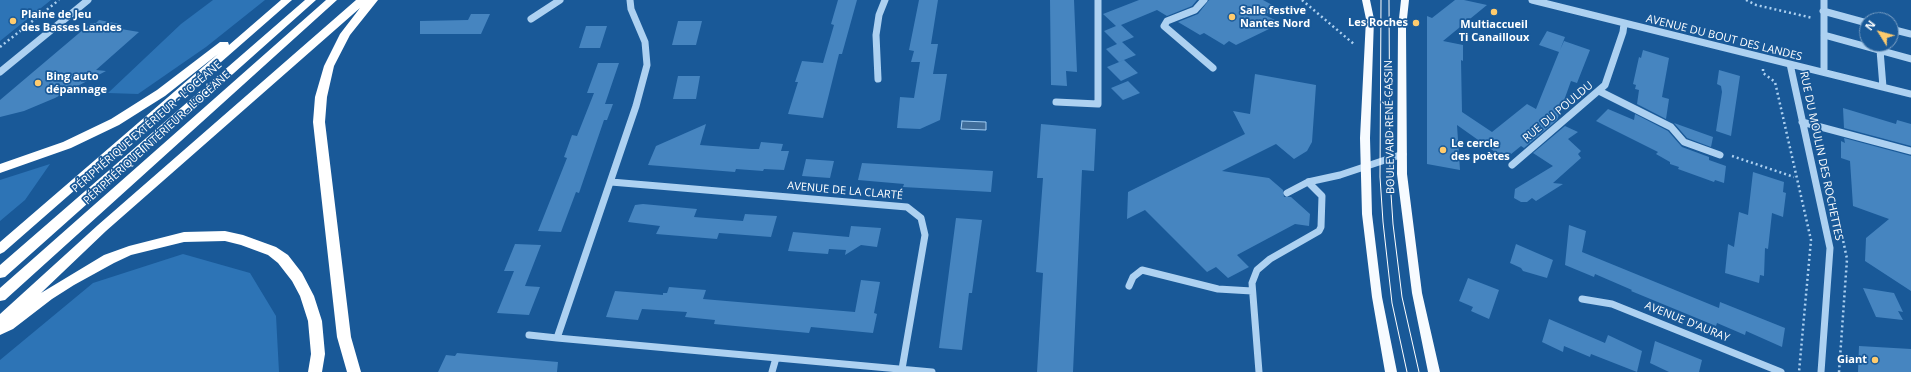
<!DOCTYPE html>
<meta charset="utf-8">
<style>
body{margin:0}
#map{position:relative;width:1911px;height:372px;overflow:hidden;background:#195998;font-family:"Open Sans",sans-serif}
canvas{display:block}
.north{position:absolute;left:1859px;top:12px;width:40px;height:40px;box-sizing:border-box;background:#195998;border:1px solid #759bc1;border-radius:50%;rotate:307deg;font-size:11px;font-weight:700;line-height:16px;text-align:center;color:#fff}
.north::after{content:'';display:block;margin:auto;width:14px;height:18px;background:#ffcb6d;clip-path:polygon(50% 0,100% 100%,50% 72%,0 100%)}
</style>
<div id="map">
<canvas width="1911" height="372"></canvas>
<div class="north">N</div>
</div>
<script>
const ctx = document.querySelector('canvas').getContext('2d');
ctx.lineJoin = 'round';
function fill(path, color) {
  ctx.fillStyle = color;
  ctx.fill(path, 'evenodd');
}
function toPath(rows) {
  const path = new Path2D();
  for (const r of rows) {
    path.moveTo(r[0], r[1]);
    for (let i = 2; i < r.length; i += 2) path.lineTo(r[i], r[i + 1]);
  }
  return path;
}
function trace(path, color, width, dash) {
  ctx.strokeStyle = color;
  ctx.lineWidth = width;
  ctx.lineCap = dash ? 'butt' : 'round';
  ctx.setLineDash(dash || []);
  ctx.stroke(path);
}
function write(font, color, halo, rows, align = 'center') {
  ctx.font = font + ' "Open Sans",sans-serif';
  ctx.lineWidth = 3.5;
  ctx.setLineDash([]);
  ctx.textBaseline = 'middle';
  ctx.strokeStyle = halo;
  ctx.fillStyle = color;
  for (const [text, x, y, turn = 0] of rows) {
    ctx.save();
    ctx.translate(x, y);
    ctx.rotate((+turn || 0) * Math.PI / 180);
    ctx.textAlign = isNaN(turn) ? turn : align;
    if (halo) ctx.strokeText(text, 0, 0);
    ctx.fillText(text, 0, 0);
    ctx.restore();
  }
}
fill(toPath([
 [0,0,51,0,0,41],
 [213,0,265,0,206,47,138,94,108,93,181,24],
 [50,164,25,200,0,221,0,180],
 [183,254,250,273,276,316,279,372,0,372,0,360,93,283]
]), '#2d74b6');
const water = toPath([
 [962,121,986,122,986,130,961,129,962,121]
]);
fill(water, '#406d9a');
trace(water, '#a0ccf3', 1);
fill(toPath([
 [838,0,857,0,842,54,839,54,823,118,788,114,798,82,795,82,802,61,823,63,834,25,831,24],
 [919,0,938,0,931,44,938,44,933,74,947,74,940,120,920,129,897,128,900,97,914,98,920,62,911,62,914,51,909,50],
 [1050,0,1074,0,1077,72,1066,71,1067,86,1051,85],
 [1139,0,1197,0,1192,6,1167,16,1157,10,1121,25,1134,37,1122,42,1136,55,1119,62,1106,49,1117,44,1104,31,1116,26,1103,14],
 [1209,0,1263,0,1276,7,1265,15,1277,21,1267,28,1269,29,1236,45,1229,41,1224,45,1204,33,1200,35,1178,22,1198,14],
 [1455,0,1464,0,1487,5,1443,41,1463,45,1463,61,1461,60,1462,112,1492,132,1527,104,1536,109,1559,52,1539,45,1547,31,1565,37,1560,50,1564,41,1590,50,1577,83,1571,81,1557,120,1524,148,1521,146,1505,159,1457,125,1460,170,1427,164,1427,16,1432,18],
 [471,14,490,14,481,34,420,34,420,21,468,20],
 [99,20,120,24,115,28,139,32,96,70,106,71,55,98,24,111,0,117,0,100,91,23,96,23],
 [678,21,702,21,696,45,672,45],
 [586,26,607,26,600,48,579,48],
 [1643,50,1669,58,1662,97,1669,99,1666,119,1637,104,1639,90,1635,89,1636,85,1633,84,1639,57,1641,58],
 [1124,60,1138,73,1121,81,1107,67],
 [598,63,619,63,605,104,613,104,607,120,604,120,579,193,576,192,561,232,538,231,567,158,564,157,572,135,577,136,594,93,587,93],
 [1719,70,1740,76,1731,136,1716,131,1722,92,1721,86,1717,84],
 [1255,74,1316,85,1312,142,1307,151,1294,159,1276,144,1222,171,1269,178,1283,190,1284,197,1291,197,1310,214,1309,226,1295,224,1237,255,1249,267,1228,278,1216,267,1207,272,1145,210,1127,219,1128,192,1245,134,1233,111,1250,114],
 [678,76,700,76,696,99,673,99],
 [1128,81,1140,93,1123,100,1111,88],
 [1843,108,1896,124,1897,120,1911,124,1911,146,1844,128],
 [1608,109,1634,120,1635,114,1668,131,1682,147,1709,157,1709,160,1726,166,1724,183,1715,180,1714,182,1678,169,1679,167,1670,164,1670,162,1656,154,1658,152,1596,121],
 [1674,123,1713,137,1711,147,1687,138],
 [706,124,700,145,752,149,759,149,761,142,783,144,781,151,789,151,784,170,764,169,763,171,736,169,735,172,648,165,656,146],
 [1041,124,1096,129,1094,171,1082,170,1073,372,1037,372,1043,273,1036,272,1043,178,1037,178],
 [1565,126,1578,132,1568,139,1581,151,1578,154,1581,158,1553,183,1563,184,1536,201,1532,198,1527,202,1521,202,1514,198,1515,189,1553,166,1533,153],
 [1844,138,1911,156,1911,291,1865,261,1866,238,1889,219,1853,206,1850,161,1841,158,1841,141,1845,143],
 [806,159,834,161,830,178,802,176],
 [862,163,993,171,991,192,903,187,904,184,858,180],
 [1753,172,1784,182,1783,192,1786,193,1783,217,1772,213,1768,249,1765,248,1764,276,1760,275,1759,283,1725,273,1728,244,1734,247,1739,212,1748,215],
 [643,204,697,209,694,217,743,221,745,214,777,216,771,237,719,233,717,239,656,234,660,226,628,222,635,205],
 [956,218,982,220,972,293,969,293,962,350,939,348],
 [1569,225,1586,231,1582,252,1719,308,1720,302,1785,328,1782,347,1746,331,1745,335,1717,323,1716,326,1631,291,1632,290,1595,274,1594,277,1565,265],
 [851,226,881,228,877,247,861,245,845,255,846,250,829,249,828,254,788,251,793,232,849,237],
 [515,244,541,245,525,286,540,287,529,315,497,313,514,271,504,271],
 [1516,244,1553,260,1547,278,1523,271,1521,268,1510,263],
 [1468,278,1499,290,1489,319,1471,311,1473,307,1459,301],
 [861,280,880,282,874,313,877,314,873,333,811,327,809,333,714,324,715,320,685,317,687,312,642,309,638,320,606,317,615,291,663,295,663,293,667,293,669,287,706,290,703,299,855,312],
 [1863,288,1894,293,1903,312,1898,311,1903,320,1876,317],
 [1549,319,1605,343,1608,335,1642,351,1637,372,1591,354,1590,357,1564,346,1563,352,1542,342],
 [1655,341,1702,360,1699,372,1669,372,1650,363],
 [1859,346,1911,349,1911,372,1858,372],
 [457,353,558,362,557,372,438,372,446,355,455,356]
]), '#4685c0');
trace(toPath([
 [1302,0,1355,45],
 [1746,0,1756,5,1813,18],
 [0,47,59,0],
 [1763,69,1763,73,1775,82,1811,240,1799,372],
 [1732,156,1794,177],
 [1833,192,1847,259,1839,372]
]), '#add1f1', 2.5, [2, 3]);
trace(toPath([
 [1204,0,1195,10,1167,21,1164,26,1213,68],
 [1532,0,1911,94],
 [1824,0,1824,72],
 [1823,11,1867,23],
 [531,19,560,0],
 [1891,29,1911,34],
 [1824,35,1911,59],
 [1880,50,1883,87],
 [1790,64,1830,248,1821,372],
 [0,72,88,0],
 [878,79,876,35,879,15,885,0],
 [1599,91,1671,127,1684,142,1720,155],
 [1056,102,1098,104,1098,0],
 [1802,122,1911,151],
 [1512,165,1605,85,1623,32,1624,24],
 [611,182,907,207,921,218,925,235,902,369],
 [1287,193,1308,182,1340,175,1403,154],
 [1129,286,1133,277,1142,270,1218,289,1252,291],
 [1582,299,1612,304,1781,372],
 [529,335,557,338,636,106,647,65,645,42,631,9,630,0],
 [557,338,932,372],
 [772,372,776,358],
 [1259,372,1252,283,1257,270,1270,259,1319,231,1321,227,1322,196,1308,182]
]), '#add1f1', 7);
fill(toPath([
 [1362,0,1370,0,1374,19,1370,138,1372,214,1382,297,1397,372,1385,372,1372,297,1362,214,1360,138,1366,19,1362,0],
 [1401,0,1409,0,1406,28,1407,174,1422,293,1440,372,1428,372,1412,293,1397,174,1398,28,1401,0]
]), '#f7fbff');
fill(toPath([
 [281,0,292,0,4,252,0,254,0,242,218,54,165,96,119,125,71,148,0,173,0,164,63,142,111,119,157,90,220,42,228,42,229,45,281,0],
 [305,0,316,0,5,277,0,278,0,265,305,0],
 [326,0,337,0,5,300,0,301,0,288,326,0],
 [356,0,378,0,350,35,334,66,327,97,325,122,351,337,361,372,347,372,337,337,313,122,315,97,324,66,340,34,360,8,106,231,41,293,104,255,129,246,184,232,225,231,243,235,276,247,288,255,302,273,314,296,322,321,325,354,322,372,308,372,311,354,308,321,300,296,292,281,278,263,268,255,241,245,225,241,184,242,131,255,114,263,74,285,52,299,13,329,0,335,0,314,98,225,356,0]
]), '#fff');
trace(toPath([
 [1381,0,1380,177,1383,222,1392,303,1407,372],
 [1389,0,1390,179,1393,224,1402,297,1419,372]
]), '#fff', 1);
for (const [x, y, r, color] of [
 [1494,12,4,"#ffcb6d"],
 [1232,17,4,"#ffcb6d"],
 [13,21,4,"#ffcb6d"],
 [1416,23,4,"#ffcb6d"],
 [38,83,4,"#ffcb6d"],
 [1443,150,4,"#ffcb6d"],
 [1875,360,4,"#ffcb6d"]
]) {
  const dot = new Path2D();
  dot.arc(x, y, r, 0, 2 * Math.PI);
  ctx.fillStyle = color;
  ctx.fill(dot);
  trace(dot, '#195998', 1.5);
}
write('bold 11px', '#fff', '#195998', [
 ["Salle festive",1240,11],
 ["Nantes Nord",1240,24],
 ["Plaine de Jeu",21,15],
 ["des Basses Landes",21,28],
 ["Les Roches",1408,23,"right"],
 ["Multiaccueil",1494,25,"center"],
 ["Ti Canailloux",1494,38,"center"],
 ["Bing auto",46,77],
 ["dépannage",46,90],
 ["Le cercle",1451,144],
 ["des poètes",1451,157],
 ["Giant",1867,360,"right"]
], 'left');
write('11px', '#fff', '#195998', [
 ["AVENUE DU BOUT DES LANDES",1724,38,14],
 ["RUE DU POULDU",1558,112,-40],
 ["PÉRIPHÉRIQUE EXTÉRIEUR - L’OCÉANE",147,127,-41],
 ["BOULEVARD RENÉ CASSIN",1390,127,-91],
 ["PÉRIPHÉRIQUE INTÉRIEUR - L’OCÉANE",157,138,-42],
 ["RUE DU MOULIN DES ROCHETTES",1821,156,78],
 ["AVENUE DE LA CLARTÉ",845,191,5],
 ["AVENUE D'AURAY",1687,322,22]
]);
</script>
